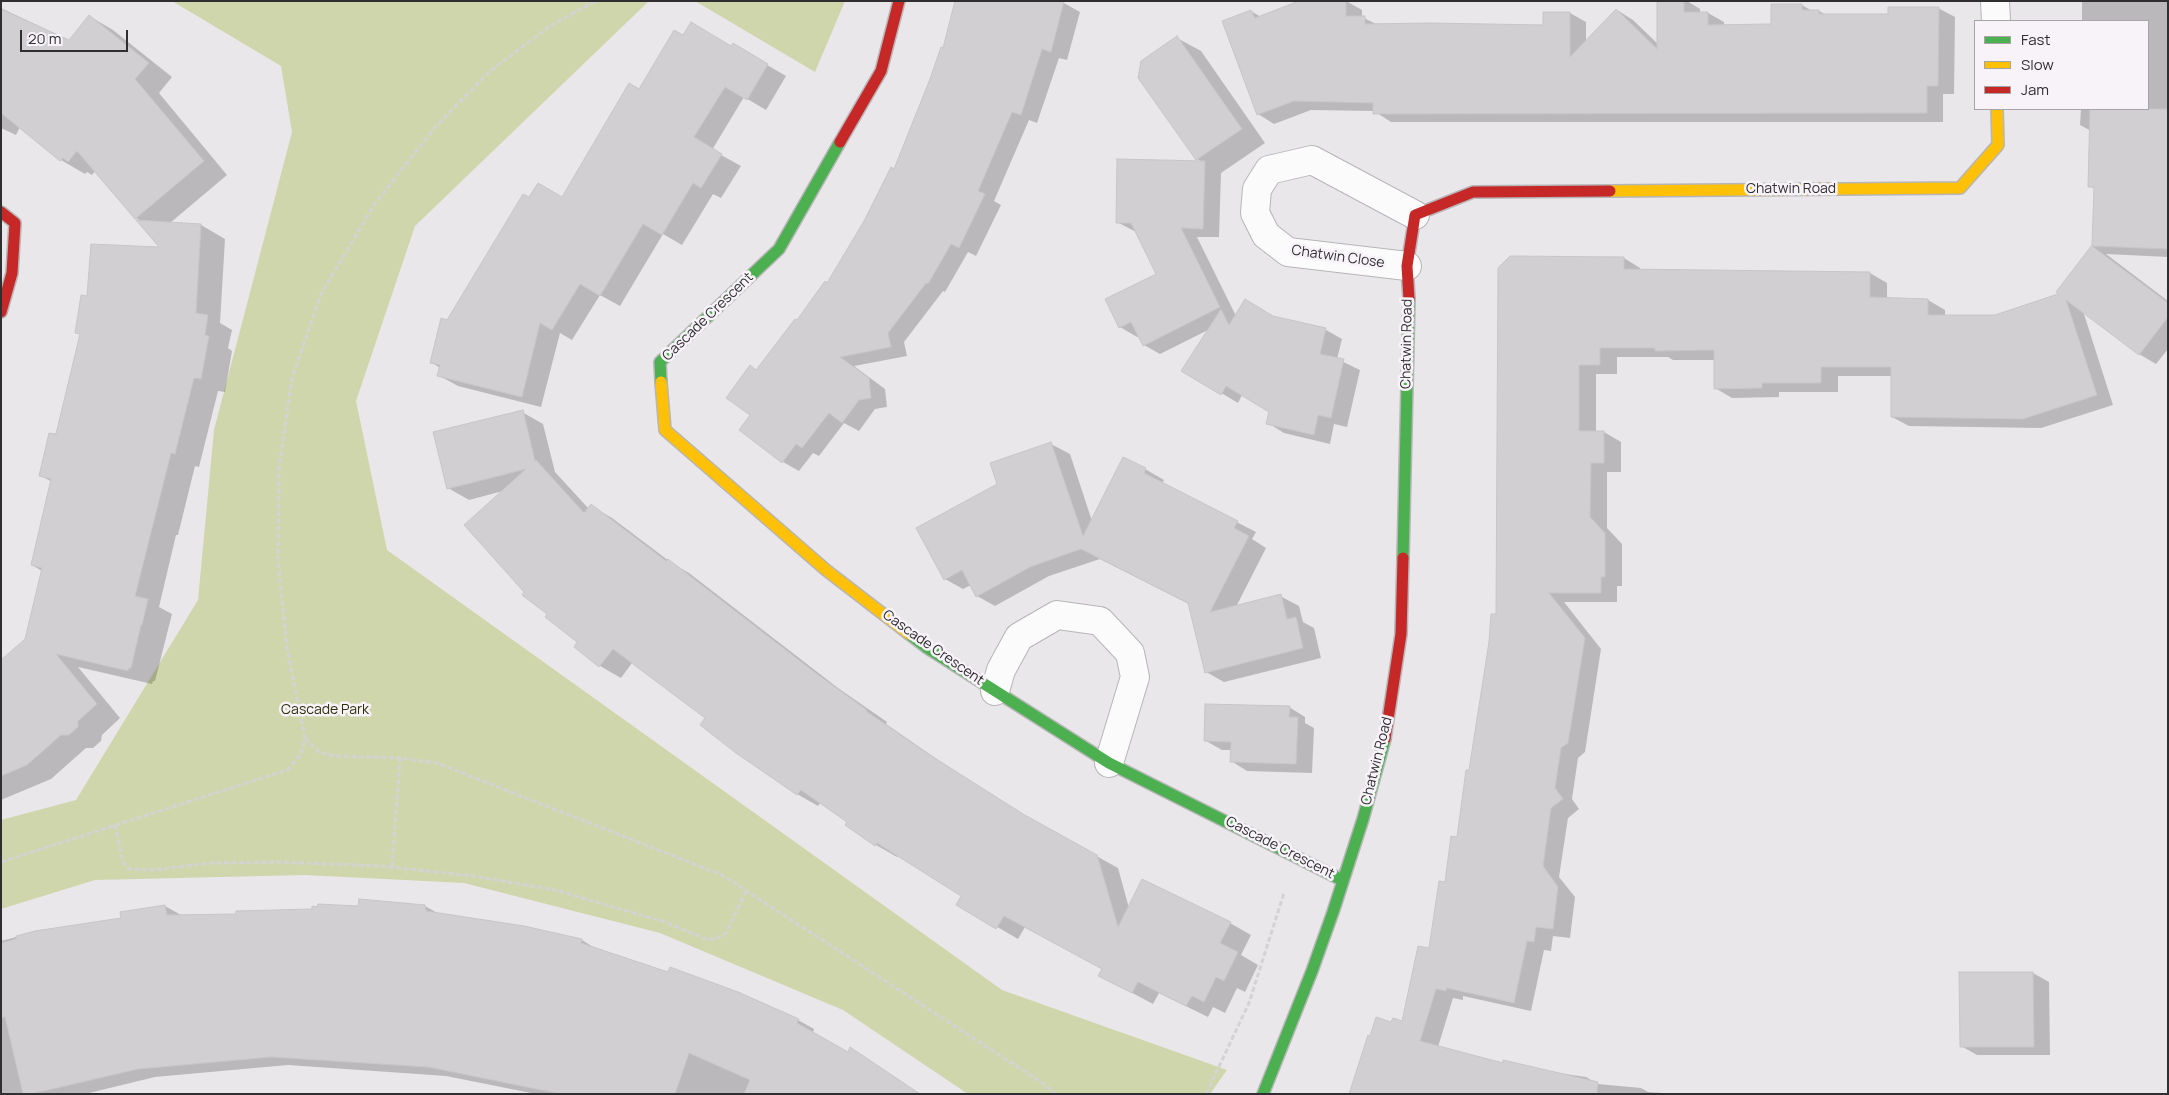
<!DOCTYPE html>
<style>
body{margin:0}
#map{position:relative;width:2169px;height:1095px;overflow:hidden;background:#e9e7ea;font-family:Manrope,sans-serif}
canvas{display:block}
.frame{position:absolute;inset:0;border:2px solid #2f2e30;pointer-events:none}
.legend{position:absolute;left:1974px;top:20px;width:175px;height:90px;box-sizing:border-box;background:#f7f3f8;border:1px solid #a7a4a8;margin:0;padding:6px 9px;list-style:none;font-size:15px;color:#2f2e30}
.legend li{display:flex;align-items:center;gap:10px;height:25px}
.legend b{width:25px;border:1px solid #a7a4a8}
.scale{position:absolute;left:20px;top:30px;width:108px;height:22px;box-sizing:border-box;border:2px solid #2f2e30;border-top:0;padding-left:6px;font-size:15px;line-height:18px;white-space:nowrap;color:#2f2e30;-webkit-text-stroke:4px #f7f3f8;paint-order:stroke}
</style>
<div id="map">
<canvas width="2169" height="1095"></canvas>
<div class="frame"></div>
<ul class="legend">
<li><b style="height:6px;background:#4caf50"></b>Fast</li>
<li><b style="height:6px;background:#ffc107"></b>Slow</li>
<li><b style="height:6px;background:#c62828"></b>Jam</li>
</ul>
<div class="scale">20 m</div>
</div>
<script>
const ctx = document.querySelector('canvas').getContext('2d');
ctx.lineJoin = 'round';
function fill(path, color) {
  ctx.fillStyle = color;
  ctx.fill(path, 'evenodd');
}
function toPath(rows) {
  const path = new Path2D();
  for (const r of rows) {
    path.moveTo(r[0], r[1]);
    for (let i = 2; i < r.length; i += 2) path.lineTo(r[i], r[i + 1]);
  }
  return path;
}
function trace(path, color, width, dash) {
  ctx.strokeStyle = color;
  ctx.lineWidth = width;
  ctx.lineCap = dash ? 'butt' : 'round';
  ctx.setLineDash(dash || []);
  ctx.stroke(path);
}
function write(font, color, halo, rows, align = 'center') {
  ctx.font = font + ' Manrope,sans-serif';
  ctx.lineWidth = 5;
  ctx.setLineDash([]);
  ctx.textBaseline = 'middle';
  ctx.strokeStyle = halo;
  ctx.fillStyle = color;
  for (const [text, x, y, turn = 0] of rows) {
    ctx.save();
    ctx.translate(x, y);
    ctx.rotate((+turn || 0) * Math.PI / 180);
    ctx.textAlign = isNaN(turn) ? turn : align;
    if (halo) ctx.strokeText(text, 0, 0);
    ctx.fillText(text, 0, 0);
    ctx.restore();
  }
}
fill(toPath([
 [172,1,649,1,415,226,356,401,387,550,1002,990,1227,1070,1210,1094,968,1094,843,1010,660,933,464,883,305,875,95,880,1,909,1,820,76,800,198,600,214,430,292,132,281,66],
 [695,1,845,1,815,72]
]), '#d0d6ab');
fill(toPath([
 [1302,1,1346,1,1362,10,1362,17,1378,25,1544,27,1570,13,1586,22,1586,42,1617,10,1633,20,1659,45,1659,1,1687,1,1700,9,1700,13,1708,13,1724,22,1724,26,1773,25,1802,5,1812,11,1819,11,1826,15,1889,15,1938,8,1955,17,1954,94,1943,94,1943,122,1391,122,1374,111,1311,110,1274,124,1258,114,1251,11,1261,17],
 [2082,1,2168,1,2168,257,2106,254,2168,301,2168,349,2156,364,2139,354,2083,311,2113,405,2041,428,1909,426,1892,417,1892,376,1838,376,1838,392,1779,392,1779,397,1732,398,1715,388,1715,360,1673,360,1668,357,1617,357,1617,374,1596,374,1596,432,1604,432,1621,442,1621,472,1607,472,1607,528,1622,544,1622,586,1617,586,1617,602,1564,602,1601,649,1585,752,1578,758,1572,799,1579,809,1568,818,1559,877,1575,897,1570,938,1553,936,1551,951,1544,950,1531,1011,1463,996,1463,1000,1453,998,1438,1047,1504,1065,1586,1077,1598,1084,1641,1088,1648,1092,1679,1094,1356,1094,1371,1038,1403,1023,1431,950,1446,883,1458,838,1497,616,1500,269,1624,258,1640,268,1640,271,1870,273,1887,283,1887,299,1928,300,1945,310,1945,316,1996,316,2061,295,2057,292,2093,246,2095,189,2090,186,2091,131,2080,125,2081,109,2148,109,2148,21,2082,21],
 [1062,2,1080,12,1067,60,1059,58,1037,123,1029,120,994,201,1001,205,976,256,968,252,945,292,943,291,904,342,907,356,854,366,885,389,887,407,875,409,859,431,844,423,819,456,813,453,799,471,783,462,752,415,757,371,828,285,894,170],
 [1,8,70,41,89,16,113,30,172,77,159,93,227,175,170,223,201,225,225,239,220,323,232,330,228,348,232,351,225,392,218,391,199,467,195,466,178,535,176,535,159,607,172,614,155,681,153,681,152,684,78,667,120,718,102,735,101,741,93,748,86,748,51,779,1,800,1,662,26,640,42,571,32,565,52,482,40,475,57,436,81,335,77,332,88,297,162,249,141,221,136,218,95,171,92,175,87,172,85,174,61,160,20,127,16,135,1,128],
 [683,37,732,47,733,45,786,76,766,110,744,97,712,150,741,166,721,198,713,194,682,245,663,234,620,306,600,295,572,340,560,333,541,407,458,386,438,375,440,368,431,362,447,321,530,199,563,199,640,90],
 [1177,38,1201,51,1265,143,1221,173,1219,237,1197,237,1236,316,1273,317,1326,330,1342,339,1337,359,1360,370,1347,427,1334,424,1330,444,1284,433,1268,423,1270,412,1242,395,1238,403,1183,370,1210,329,1160,354,1144,345,1139,336,1137,337,1120,327,1106,300,1157,275,1136,232,1117,222,1202,162,1197,159,1139,77],
 [522,412,543,424,555,472,589,509,591,506,612,518,673,564,689,573,838,688,887,722,886,724,954,771,1037,823,1118,868,1129,908,1230,923,1251,935,1241,955,1258,965,1245,992,1237,988,1225,1013,1213,1007,1208,1017,1159,993,1153,1004,1121,987,1103,969,1025,927,1018,939,958,904,963,896,898,854,897,857,876,845,849,821,821,802,818,806,797,794,706,718,632,663,621,678,600,666,579,642,526,592,503,491,469,500,448,488],
 [1051,444,1070,454,1092,521,1145,469,1164,480,1162,484,1256,532,1252,539,1266,548,1236,607,1280,596,1299,606,1303,622,1314,628,1321,658,1224,682,1206,672,1189,604,1100,559,1049,576,995,606,977,596,971,585,963,589,945,579,998,485],
 [1289,707,1305,717,1305,723,1314,728,1312,773,1247,771,1231,761,1231,750,1222,750,1206,741],
 [165,906,181,915,237,915,359,907,425,906,439,914,523,927,582,940,598,950,798,1020,814,1029,813,1033,849,1053,851,1048,920,1094,536,1094,446,1076,288,1065,155,1077,85,1094,1,1094,1,941,35,932,122,919],
 [2033,973,2049,982,2050,1055,1977,1055,1961,1046]
]), '#0003');
const building = toPath([
 [955,1,1064,1,1051,52,1042,49,1021,115,1012,112,978,191,985,194,959,248,951,244,928,284,926,283,888,333,891,347,840,357,869,378,871,398,859,400,842,423,829,413,802,448,796,444,782,463,739,430,750,415,726,398,750,365,756,370,795,319,797,320,825,281,827,283,864,221,891,167,894,169,930,79,941,47,943,48,955,1],
 [1299,1,1346,1,1346,16,1365,16,1365,24,1431,23,1543,25,1543,12,1570,12,1570,57,1616,9,1657,49,1657,1,1684,1,1684,12,1708,12,1708,25,1771,24,1771,4,1802,4,1802,10,1819,10,1819,14,1888,14,1888,7,1939,7,1938,86,1927,86,1927,113,1373,114,1373,103,1294,101,1257,115,1222,21,1251,10,1255,18,1299,1],
 [1,9,69,40,89,15,149,63,135,79,204,161,135,219,77,151,68,162,63,158,60,161,1,113,1,9],
 [691,22,731,46,733,43,768,64,747,100,725,87,694,137,722,154,701,188,693,183,662,235,643,224,600,296,580,284,552,330,540,323,522,397,437,376,440,365,430,363,441,318,447,320,523,194,529,197,538,183,562,197,629,83,639,89,674,30,683,35,691,22],
 [1177,36,1242,129,1196,160,1138,78,1141,61,1177,36],
 [2090,109,2168,109,2168,249,2092,246,2168,303,2168,317,2139,355,2066,300,2097,395,2023,419,1891,417,1891,367,1821,367,1821,383,1762,383,1762,388,1714,389,1714,350,1655,351,1655,348,1600,348,1600,365,1579,365,1579,431,1604,431,1604,463,1591,463,1590,517,1605,533,1605,577,1601,577,1601,593,1549,593,1585,638,1568,743,1561,748,1555,788,1563,799,1551,808,1543,866,1558,887,1553,929,1536,927,1534,942,1527,941,1514,1003,1447,988,1446,991,1436,989,1420,1041,1503,1063,1503,1060,1598,1082,1597,1094,1349,1094,1368,1035,1370,1036,1376,1017,1391,1022,1393,1018,1402,1021,1418,946,1429,948,1439,881,1445,882,1451,836,1457,837,1466,770,1469,770,1489,642,1491,614,1496,614,1498,268,1510,256,1624,257,1624,269,1870,272,1870,297,1928,299,1928,315,1995,315,2058,294,2056,292,2092,245,2094,187,2088,187,2090,109],
 [1117,159,1205,161,1203,229,1181,228,1220,307,1143,346,1131,322,1119,328,1105,299,1156,274,1131,223,1116,223,1117,159],
 [136,220,201,224,196,313,208,315,205,335,209,336,201,379,194,378,175,454,171,453,135,596,148,599,142,625,141,625,131,668,129,668,128,671,56,654,97,704,78,721,78,727,69,735,61,735,27,765,1,776,1,660,25,639,42,568,31,565,51,479,39,476,49,433,56,434,80,334,75,333,81,295,87,296,91,244,159,247,136,220],
 [1245,299,1273,316,1326,328,1320,354,1344,359,1331,418,1318,415,1314,435,1266,424,1269,412,1226,386,1221,395,1181,371,1221,309,1229,325,1245,299],
 [523,410,535,461,536,460,584,513,591,504,666,561,668,559,817,674,867,710,866,711,933,757,1023,814,1097,855,1118,927,1142,879,1231,922,1220,943,1238,952,1224,981,1216,977,1204,1002,1192,996,1186,1006,1138,982,1132,993,1098,976,1102,969,1004,916,996,929,956,905,961,896,877,843,875,846,845,825,847,822,801,790,797,795,736,753,700,725,705,718,613,649,599,667,574,647,577,642,545,617,547,614,522,595,524,592,464,525,526,469,447,489,433,432,523,410],
 [1051,442,1083,536,1123,457,1146,468,1144,473,1238,521,1234,528,1249,536,1210,612,1281,594,1287,619,1296,617,1303,648,1205,673,1188,603,1081,549,1030,567,976,597,962,570,944,580,916,528,997,484,990,463,1051,442],
 [1205,704,1290,706,1289,717,1298,717,1296,764,1230,762,1231,742,1204,741,1205,704],
 [359,899,425,905,426,911,524,926,582,939,581,943,668,972,670,967,738,992,799,1019,797,1023,848,1052,850,1047,920,1094,744,1094,750,1080,689,1053,675,1094,561,1094,428,1067,271,1057,138,1069,31,1094,23,1094,5,1017,1,1018,1,943,16,939,16,936,35,931,121,918,120,912,165,905,167,915,236,914,236,911,312,909,312,906,317,907,318,904,358,906,359,899],
 [1959,972,2033,972,2034,1047,1960,1047,1959,972]
]);
fill(building, '#d1cfd2');
trace(building, '#c6c5c7', 1);
const street = toPath([
 [1995,1,1996,21],
 [1407,266,1288,252,1266,235,1255,213,1257,189,1269,170,1312,160,1415,215],
 [995,691,1001,670,1019,637,1057,615,1100,621,1130,653,1135,677,1109,763]
]);
const fast = toPath([
 [661,382,660,362,779,249,840,142],
 [1403,558,1409,299],
 [909,634,926,647,1109,763,1342,880],
 [1263,1094,1312,971,1333,912,1363,819,1385,739]
]);
const slow = toPath([
 [1610,191,1960,188,1998,145,1997,109],
 [661,382,665,430,826,570,909,634]
]);
const jam = toPath([
 [840,142,881,71,899,1],
 [1,212,15,223,12,273,1,312],
 [1409,299,1407,266,1415,215,1473,192,1610,191],
 [1385,739,1401,634,1403,558]
]);
trace(street, '#b6b5b7', 30);
trace(fast, '#b6b5b7', 14);
trace(slow, '#b6b5b7', 14);
trace(jam, '#b6b5b7', 14);
trace(toPath([
 [305,738,319,752,335,756,400,758,437,763,722,875,1044,1084,1055,1094],
 [115,825,123,862,129,869,153,870,210,863,278,862,381,866,473,876,555,890,662,921,706,939,716,939,726,933,746,891],
 [1,862,287,770,301,754,305,738,287,648,278,560,279,468,292,378,321,294,374,205,436,126,489,72,550,26,595,1],
 [392,867,400,758],
 [1206,1094,1249,1003,1284,893]
]), '#d4d3d4', 3, [5, 2.5]);
trace(street, '#fcfbfc', 28);
trace(fast, '#4caf50', 11);
trace(slow, '#ffc107', 11);
trace(jam, '#c62828', 11);
write('14px', '#2f2e30', '#f7f3f8', [
 ["Chatwin Road",1791,189],
 ["Chatwin Close",1338,257,8],
 ["Cascade Crescent",708,317,-44],
 ["Chatwin Road",1407,344,-89],
 ["Cascade Crescent",933,648,35],
 ["Chatwin Road",1377,761,-76],
 ["Cascade Crescent",1280,848,27]
]);
write('14px', '#2d320b', '#f7f3f8', [
 ["Cascade Park",325,710]
]);
</script>
